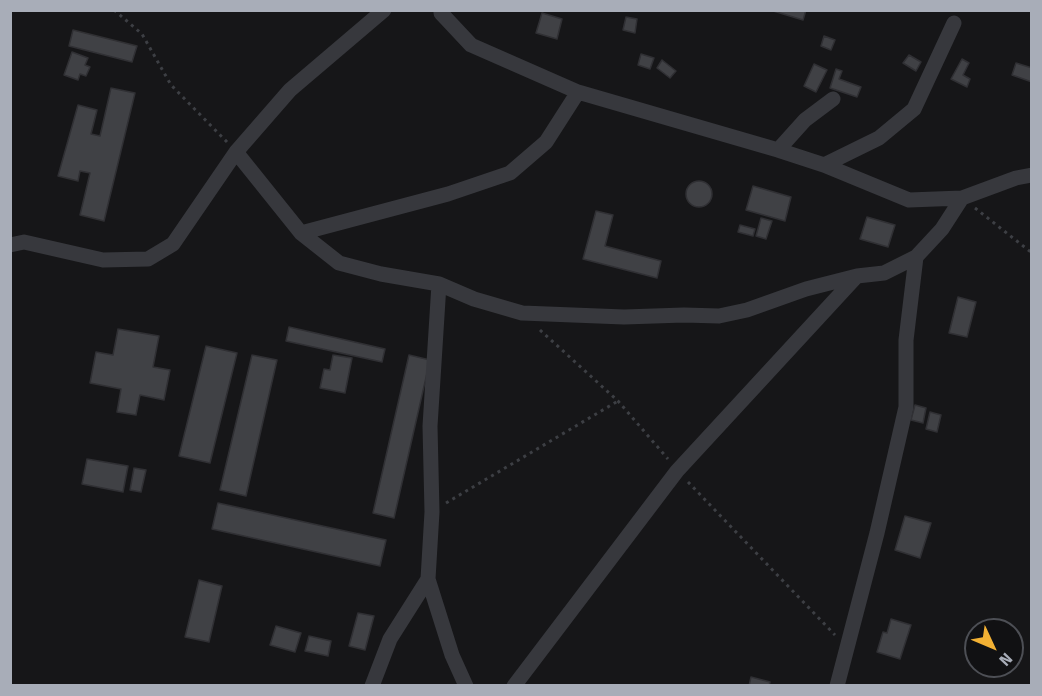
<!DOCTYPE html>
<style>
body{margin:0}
#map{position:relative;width:1042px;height:696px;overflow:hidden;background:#161618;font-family:"Fira Sans",sans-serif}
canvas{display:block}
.frame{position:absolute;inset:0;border:12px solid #a8adb8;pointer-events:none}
.north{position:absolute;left:964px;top:618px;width:60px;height:60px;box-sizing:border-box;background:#111113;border:2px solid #4d4f55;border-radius:50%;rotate:134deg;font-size:16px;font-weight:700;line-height:24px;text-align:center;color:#a8adb8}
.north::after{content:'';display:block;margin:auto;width:21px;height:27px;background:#f2b134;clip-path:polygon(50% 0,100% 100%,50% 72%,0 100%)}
</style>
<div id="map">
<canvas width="1042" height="696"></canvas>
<div class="frame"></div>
<div class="north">N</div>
</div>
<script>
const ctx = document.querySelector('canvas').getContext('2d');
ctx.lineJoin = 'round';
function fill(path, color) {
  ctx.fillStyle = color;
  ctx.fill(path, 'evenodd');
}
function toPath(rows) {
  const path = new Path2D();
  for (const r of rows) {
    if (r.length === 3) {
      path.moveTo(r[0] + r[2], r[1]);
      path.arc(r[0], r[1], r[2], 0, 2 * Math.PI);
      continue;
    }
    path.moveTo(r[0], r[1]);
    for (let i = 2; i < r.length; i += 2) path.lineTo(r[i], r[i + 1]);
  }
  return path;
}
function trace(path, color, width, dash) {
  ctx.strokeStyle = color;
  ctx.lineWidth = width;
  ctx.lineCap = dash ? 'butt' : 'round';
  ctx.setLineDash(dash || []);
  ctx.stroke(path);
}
const building = toPath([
 [770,10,806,10,803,20,770,10],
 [542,13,562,19,557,39,536,33,542,13],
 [626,17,637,19,635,33,623,30,626,17],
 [73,30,137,46,132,62,69,46,73,30],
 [824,36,835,40,831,50,821,46,824,36],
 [72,52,88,58,85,65,90,67,86,76,80,74,78,80,64,75,72,52],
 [641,54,654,58,650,69,638,65,641,54],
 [909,55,921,62,916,71,903,63,909,55],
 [962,59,969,63,963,75,970,79,967,87,951,79,962,59],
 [662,60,676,71,670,78,657,68,662,60],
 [1016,63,1032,68,1032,82,1012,75,1016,63],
 [814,64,827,70,816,92,804,86,814,64],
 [836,69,842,71,839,79,861,87,857,97,830,88,836,69],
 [111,88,135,93,104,221,80,215,90,173,80,171,78,181,58,176,78,105,97,110,91,134,100,136,111,88],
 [699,194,13],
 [753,186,791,197,785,221,746,210,753,186],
 [596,211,613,215,605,246,661,261,657,278,583,259,596,211],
 [867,217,895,225,888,247,860,239,867,217],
 [761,218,772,221,766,239,756,236,761,218],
 [740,225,755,229,753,236,738,232,740,225],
 [958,297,976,302,967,337,949,333,958,297],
 [289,327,385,349,382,362,286,341,289,327],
 [118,329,159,336,153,367,170,370,164,400,140,395,136,415,117,412,121,389,90,383,96,352,113,355,118,329],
 [206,346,237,353,210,463,179,456,206,346],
 [252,355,277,360,246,496,220,490,252,355],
 [333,355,352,358,345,393,320,388,324,369,330,370,333,355],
 [409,355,430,360,394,518,373,513,409,355],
 [915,405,926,408,923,423,911,420,915,405],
 [930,412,941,415,937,432,926,429,930,412],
 [87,459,128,466,123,492,82,484,87,459],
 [134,468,146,470,141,492,130,490,134,468],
 [218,503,386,540,380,566,212,529,218,503],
 [905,516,931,523,920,558,895,550,905,516],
 [199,580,222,586,209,642,185,637,199,580],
 [358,613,374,616,365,650,349,646,358,613],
 [891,619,911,625,900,659,877,652,883,632,887,633,891,619],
 [276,626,301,633,295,652,270,645,276,626],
 [309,636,331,641,328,656,305,651,309,636],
 [751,677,770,682,769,686,749,686,751,677]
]);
fill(building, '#404145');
trace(building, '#303034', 1.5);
trace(toPath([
 [114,10,142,34,171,85,227,142],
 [975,208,1032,253],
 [540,330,618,401,668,459],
 [688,482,835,635],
 [446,503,618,401]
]), '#3d3f44', 3, [3, 4.5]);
trace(toPath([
 [441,10,441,13,471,45,578,92,778,150,824,165,909,200,962,198,1016,178,1032,175],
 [778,150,805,120,833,99],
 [236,152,301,233,339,263,381,274,439,284,474,299,522,313,624,317,684,315,719,316,747,310,806,289,857,276,884,273,916,257,942,229,962,198],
 [824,165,879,138,914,109,954,23],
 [301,233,448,194,510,173,546,142,578,92],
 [10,245,24,242,103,260,148,259,173,244,236,152,290,90,384,10],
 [439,284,430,426,432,512,428,579,452,655,466,686],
 [372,686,390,639,428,579],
 [514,686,677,471,856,277],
 [837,686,877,533,906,407,906,340,916,257]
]), '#37383d', 15);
</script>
